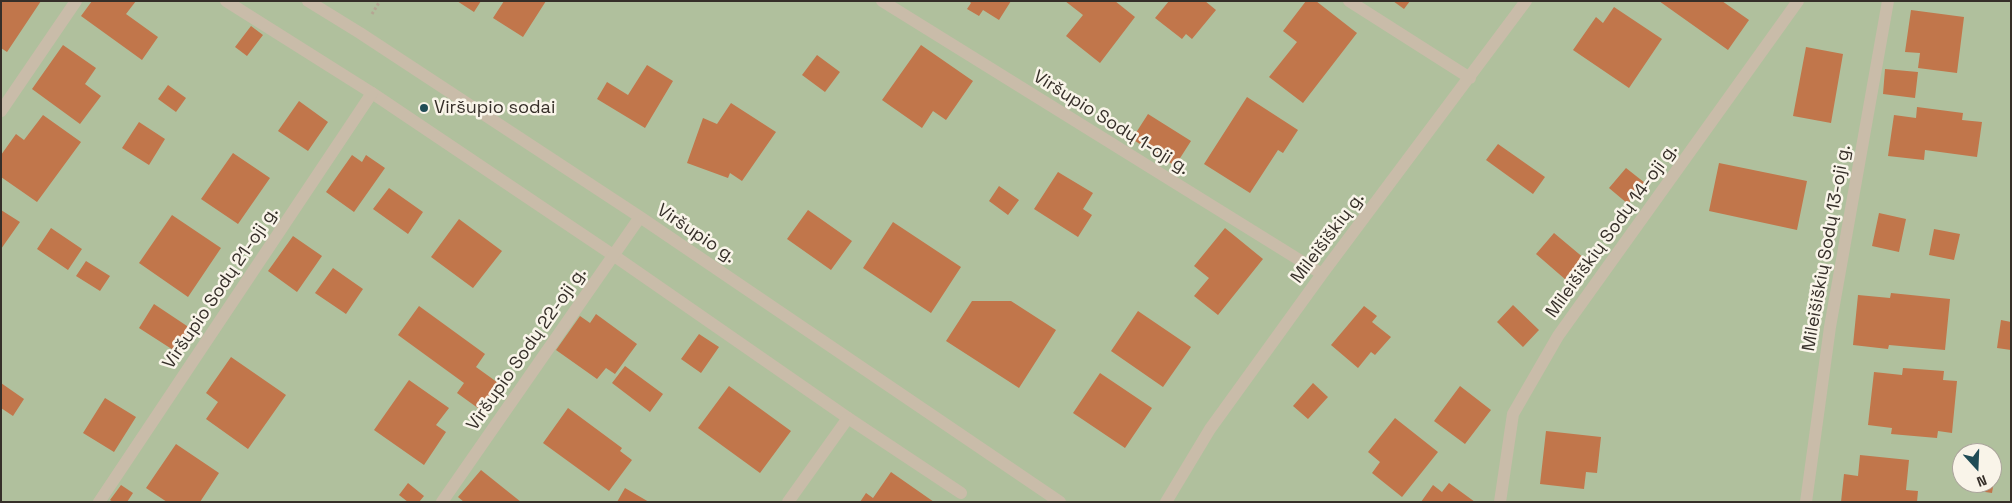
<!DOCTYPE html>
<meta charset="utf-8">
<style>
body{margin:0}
#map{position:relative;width:2012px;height:503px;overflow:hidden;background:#f1eadd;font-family:"Space Grotesk",sans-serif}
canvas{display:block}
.frame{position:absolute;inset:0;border:2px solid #362f29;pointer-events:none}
.north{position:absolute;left:1952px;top:443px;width:50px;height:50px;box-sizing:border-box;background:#f9f4e9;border:1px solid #aba59c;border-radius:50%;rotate:160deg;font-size:14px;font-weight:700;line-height:20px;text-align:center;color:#362f29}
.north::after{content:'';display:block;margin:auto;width:18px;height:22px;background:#204c56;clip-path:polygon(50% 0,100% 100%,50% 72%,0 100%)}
</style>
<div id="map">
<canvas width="2012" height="503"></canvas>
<div class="frame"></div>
<div class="north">N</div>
</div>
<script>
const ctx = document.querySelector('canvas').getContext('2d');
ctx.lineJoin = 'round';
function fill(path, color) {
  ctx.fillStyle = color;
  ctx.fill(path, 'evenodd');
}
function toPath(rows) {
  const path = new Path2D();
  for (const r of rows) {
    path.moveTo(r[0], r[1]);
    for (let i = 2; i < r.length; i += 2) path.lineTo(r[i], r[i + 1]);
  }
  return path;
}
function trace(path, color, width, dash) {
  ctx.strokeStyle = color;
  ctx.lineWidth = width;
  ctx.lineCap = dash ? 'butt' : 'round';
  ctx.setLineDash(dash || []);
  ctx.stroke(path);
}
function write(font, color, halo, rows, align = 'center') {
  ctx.font = font + ' "Space Grotesk",sans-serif';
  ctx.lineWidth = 5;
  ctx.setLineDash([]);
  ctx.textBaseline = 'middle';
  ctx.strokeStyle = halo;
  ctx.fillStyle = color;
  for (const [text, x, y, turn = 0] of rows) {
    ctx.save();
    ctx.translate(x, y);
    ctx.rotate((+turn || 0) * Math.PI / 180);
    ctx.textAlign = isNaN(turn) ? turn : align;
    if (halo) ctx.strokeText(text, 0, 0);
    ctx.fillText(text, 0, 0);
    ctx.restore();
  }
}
fill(toPath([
 [1,1,2011,1,2011,502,1,502],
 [1962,453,1992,453,1992,483,1962,483]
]), '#b0c09d');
fill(toPath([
 [1,1,41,1,7,52,1,48],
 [92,1,136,1,126,14,158,37,142,60,81,16],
 [457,1,481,1,474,12],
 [504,1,546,1,523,37,493,18],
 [969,1,1011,1,999,20,983,10,979,16,967,9,971,3],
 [1065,1,1115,1,1135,17,1100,63,1066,36,1083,15],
 [1169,1,1205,1,1216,10,1192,39,1186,34,1182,39,1155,18],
 [1306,1,1316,1,1357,33,1303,103,1269,77,1297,42,1283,31],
 [1393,1,1410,1,1404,9],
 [1659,1,1722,1,1749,20,1728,50],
 [1614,7,1662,39,1629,88,1573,50,1596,17,1603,23],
 [1911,10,1964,17,1957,73,1918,68,1920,53,1905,52],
 [251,26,263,35,247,56,235,47],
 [63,45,96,68,85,84,101,96,80,124,32,89],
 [921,45,973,81,946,120,933,111,922,128,882,100],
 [1806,47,1843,54,1831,123,1793,116],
 [817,55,840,72,825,92,802,75],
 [647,65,673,81,645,128,597,99,607,82,628,95],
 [1885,69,1918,72,1915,98,1883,94],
 [168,85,186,98,176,112,158,99],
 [1247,97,1298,130,1283,153,1278,150,1250,193,1204,164],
 [299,101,328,122,308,151,278,131],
 [731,103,776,132,742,181,730,173,728,178,687,163,703,118,717,124],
 [1917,107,1963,113,1962,120,1982,122,1977,157,1925,150,1924,160,1888,156,1894,115,1916,118],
 [1148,114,1191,141,1175,166,1132,139],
 [43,115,81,142,37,202,1,177,1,155,16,134,24,140],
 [139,122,165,139,149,165,122,148],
 [1498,144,1545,177,1533,194,1486,160],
 [233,153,270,178,238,224,201,199],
 [352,155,362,162,366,155,385,168,354,212,326,192],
 [1719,163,1807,181,1797,230,1709,211],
 [1626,168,1645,183,1628,204,1609,188],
 [1058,172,1093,193,1083,209,1092,215,1078,237,1034,209],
 [999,186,1019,200,1008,215,989,201],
 [389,188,423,212,408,234,373,209],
 [1,210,20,222,1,249],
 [808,210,852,241,831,270,787,239],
 [1879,213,1906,219,1899,252,1872,246],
 [172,215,221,248,188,297,139,263],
 [459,219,502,251,473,288,431,257],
 [893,222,961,267,931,313,863,268],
 [51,228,82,249,68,270,37,249],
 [1225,228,1263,259,1218,315,1194,296,1209,278,1194,266],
 [1934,229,1960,234,1954,260,1929,255],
 [1554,233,1585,259,1566,280,1536,254],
 [293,236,322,256,297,292,268,271],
 [86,261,110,276,100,291,76,276],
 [333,268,363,289,346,314,315,293],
 [1891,293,1950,299,1945,350,1889,345,1888,349,1853,345,1858,295,1890,298],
 [972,301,1011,301,1056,330,1019,388,946,341],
 [154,304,196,332,181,355,139,328],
 [1513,305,1539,330,1523,347,1497,322],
 [419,306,485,354,476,367,501,385,482,411,457,393,464,383,398,335],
 [1364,306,1377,316,1372,322,1391,337,1375,355,1371,352,1358,368,1331,345],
 [1138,311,1191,347,1163,387,1111,351],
 [596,314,637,344,615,374,606,368,597,379,556,350,580,316,590,323],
 [2001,320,2011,322,2011,350,1997,348],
 [699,334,719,347,701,373,681,359],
 [231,357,286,395,248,449,206,419,218,402,206,393],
 [625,366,663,394,650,412,612,383],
 [1903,368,1944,371,1943,380,1957,381,1952,433,1938,431,1937,438,1891,434,1892,428,1868,425,1874,372,1902,375],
 [1100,373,1152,408,1125,448,1073,413],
 [409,380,449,408,436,425,446,432,424,465,374,430],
 [1,383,24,399,13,416,1,408],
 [1313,383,1328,397,1308,419,1293,406],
 [729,386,791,431,760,473,698,428],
 [1460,386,1491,410,1465,444,1434,421],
 [105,398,136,417,114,452,83,433],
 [568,408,622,448,620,451,632,460,609,491,543,443],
 [1395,418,1438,452,1402,497,1372,473,1380,462,1368,452],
 [1546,431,1601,437,1597,473,1586,472,1584,489,1540,484],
 [176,444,219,473,200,502,167,502,146,488],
 [1860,455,1909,460,1906,490,1918,491,1917,502,1841,502,1844,474,1858,476],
 [1992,462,1997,463,1992,493,1965,489,1965,483,1992,483],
 [481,470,521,502,464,502,458,497],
 [891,472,934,502,860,502,866,493,873,498],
 [408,483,424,496,419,502,408,502,399,495],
 [1449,483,1475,502,1421,502,1433,485,1442,492],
 [121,485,133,493,127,502,113,502,110,500],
 [625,488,649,502,617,502]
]), '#c1764b');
trace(toPath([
 [372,14,380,1]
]), '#b5a693', 3, [2.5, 2.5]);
trace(toPath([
 [226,1,372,93,613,255,848,418,961,493]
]), '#c9bca9', 12);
trace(toPath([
 [308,1,360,33,640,217,1060,502],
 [882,1,1322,274],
 [1349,1,1470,78],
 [1,111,76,1],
 [99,502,372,93],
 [442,502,640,217],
 [788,502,848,418],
 [1166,502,1210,429,1322,274,1526,1],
 [1500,502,1513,414,1558,336,1798,1],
 [1806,502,1830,327,1888,1]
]), '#c9bca9', 12);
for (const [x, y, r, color] of [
 [424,108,5,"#204c56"]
]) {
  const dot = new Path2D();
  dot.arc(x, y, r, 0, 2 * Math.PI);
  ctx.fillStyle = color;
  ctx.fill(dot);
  trace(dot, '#f9f4e9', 2);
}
write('18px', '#362f29', '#f9f4e9', [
 ["Viršupio sodai",434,108]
], 'left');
write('18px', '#362f29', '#f9f4e9', [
 ["Viršupio Sodų 1-oji g.",1111,123,32],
 ["Mileišiškių Sodų 14-oji g.",1612,231,-54],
 ["Viršupio g.",696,234,34],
 ["Mileišiškių g.",1328,238,-53],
 ["Mileišiškių Sodų 13-oji g.",1827,248,-80],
 ["Viršupio Sodų 21-oji g.",221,288,-56],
 ["Viršupio Sodų 22-oji g.",527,349,-55]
]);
</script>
